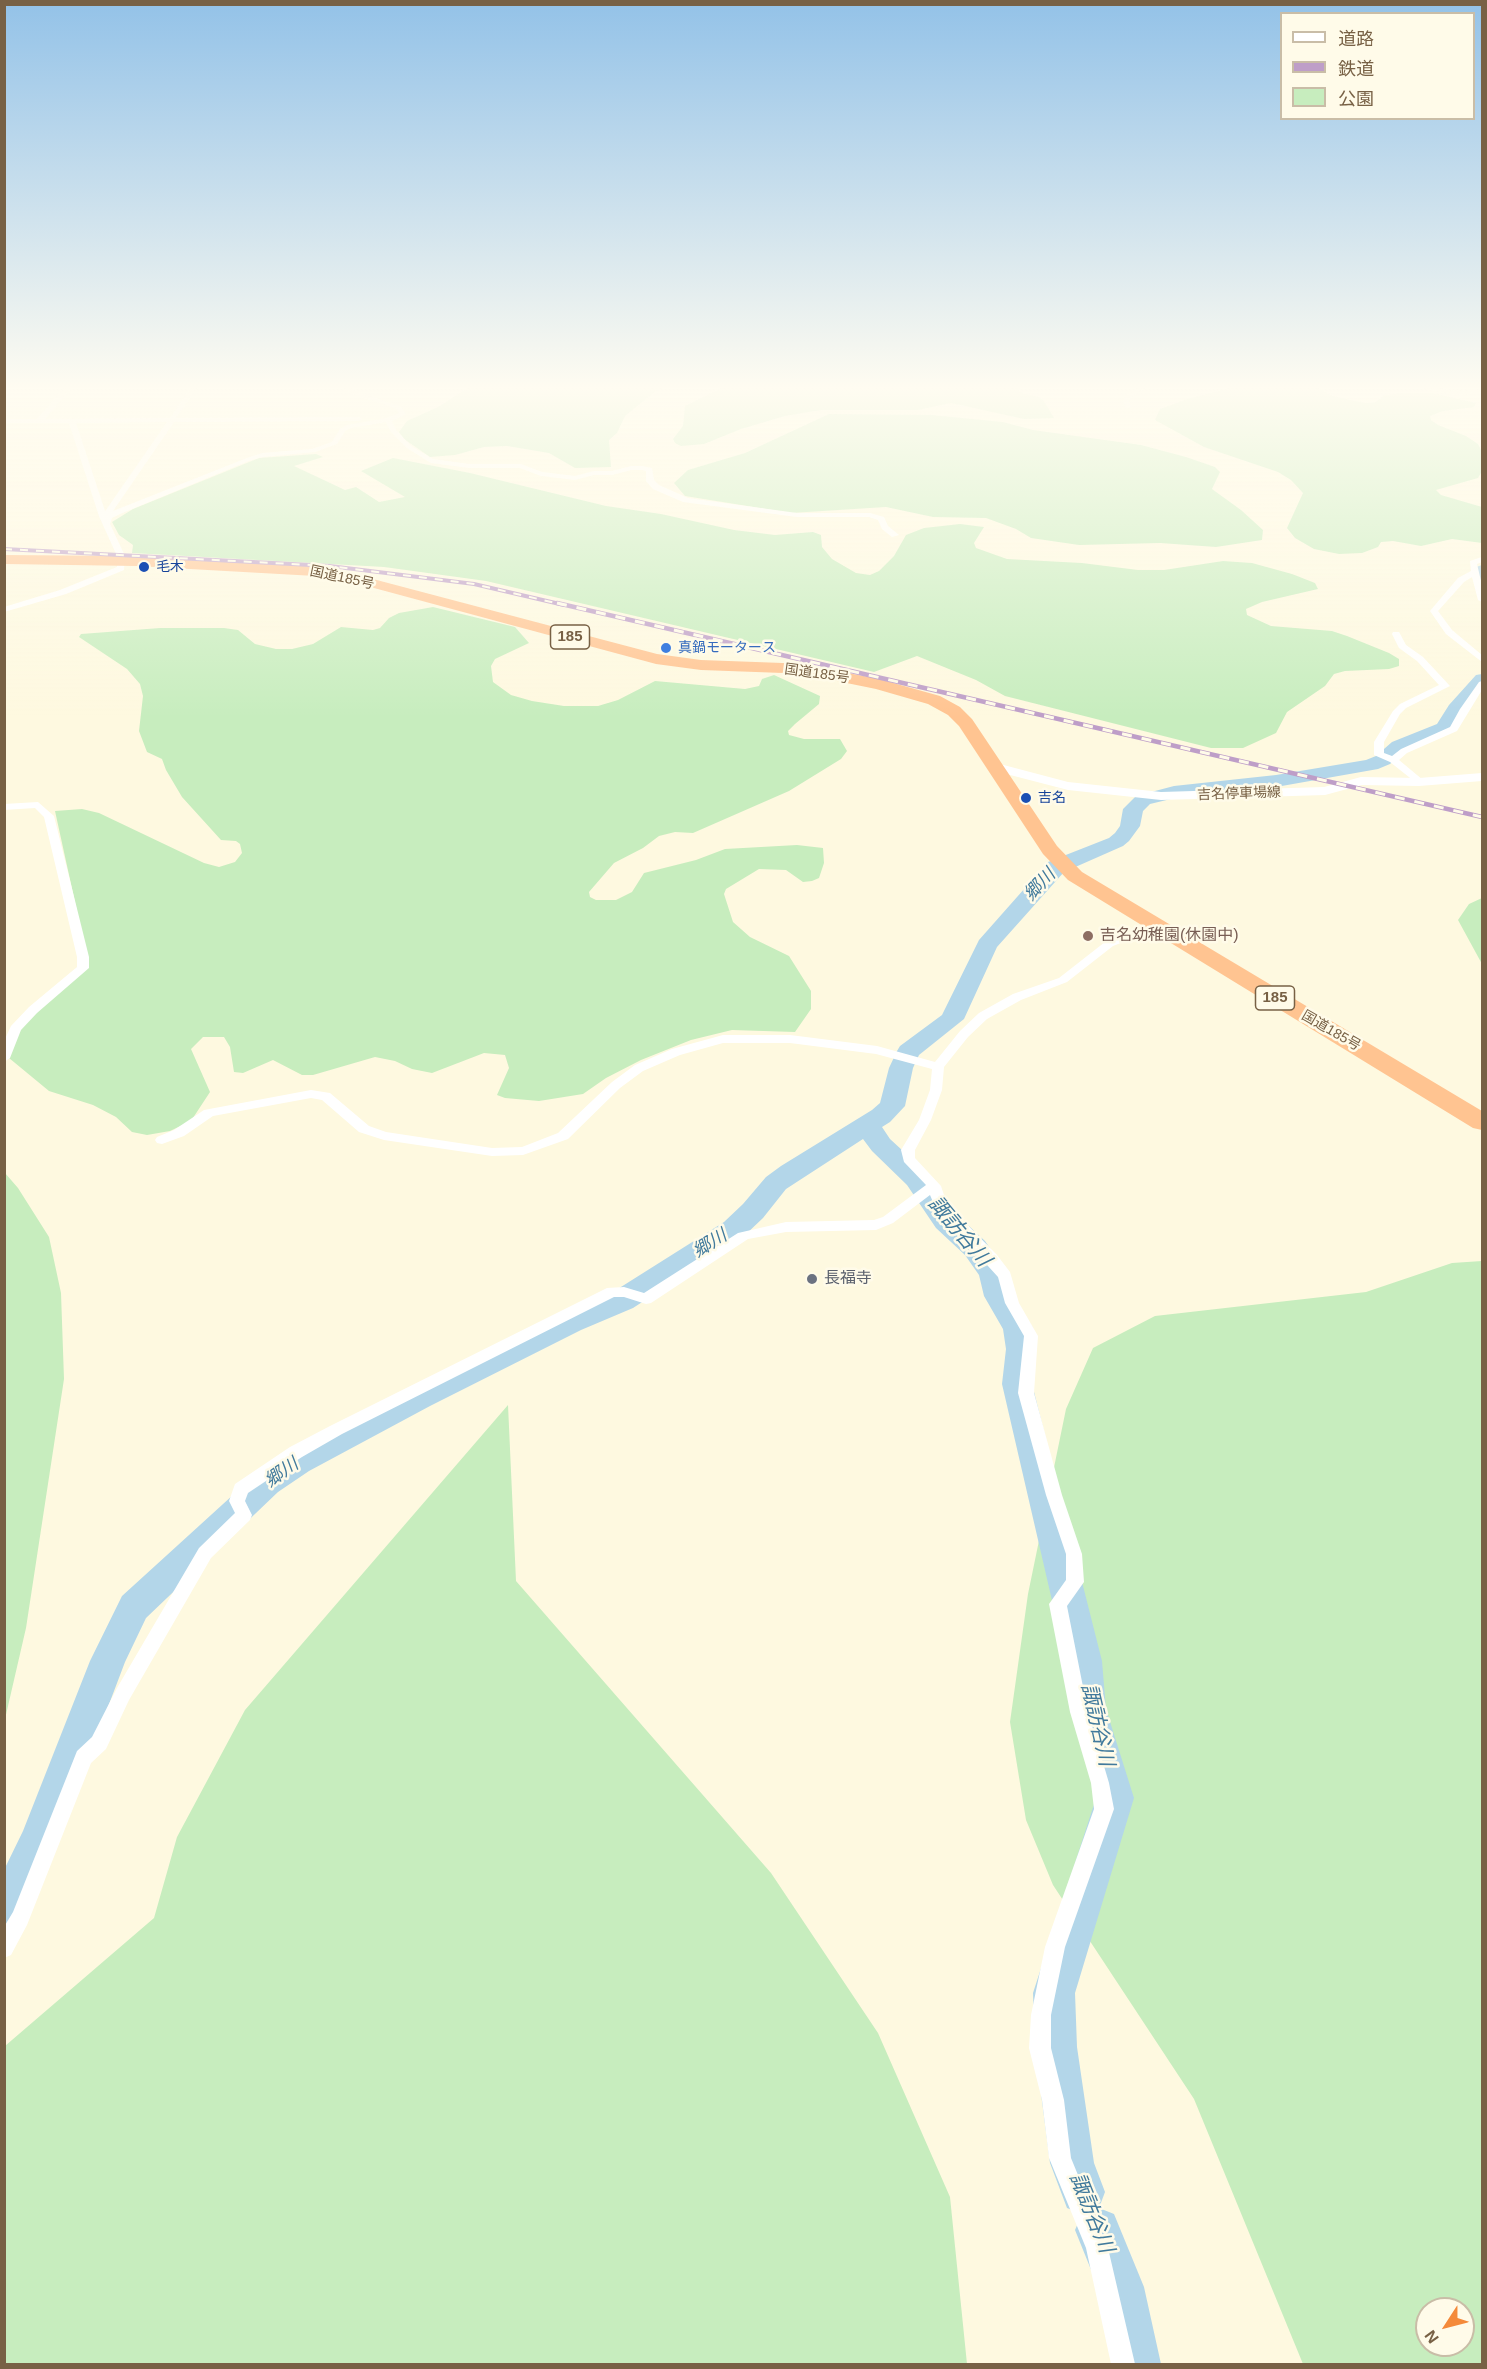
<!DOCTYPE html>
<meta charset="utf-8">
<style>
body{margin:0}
#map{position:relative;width:1487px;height:2369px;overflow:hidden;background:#fef9e0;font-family:Helvetica,"Noto Sans JP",sans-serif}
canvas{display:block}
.frame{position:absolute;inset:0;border:6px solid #786145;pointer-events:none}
.legend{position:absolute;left:1280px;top:12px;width:195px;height:108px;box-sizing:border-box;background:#fffbe9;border:2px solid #c9bda7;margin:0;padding:8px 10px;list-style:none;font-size:18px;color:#786145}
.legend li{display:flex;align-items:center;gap:12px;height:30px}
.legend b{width:30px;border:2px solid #c9bda7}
.north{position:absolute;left:1415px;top:2297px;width:60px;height:60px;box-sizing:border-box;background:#fffbe9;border:2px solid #c9bda7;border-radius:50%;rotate:234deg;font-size:16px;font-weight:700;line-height:24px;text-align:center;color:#786145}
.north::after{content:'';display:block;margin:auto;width:21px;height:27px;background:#f48a3a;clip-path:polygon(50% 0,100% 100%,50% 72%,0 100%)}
</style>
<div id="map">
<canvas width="1487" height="2369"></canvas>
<div class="frame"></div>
<ul class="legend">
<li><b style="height:8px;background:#fff"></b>道路</li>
<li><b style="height:8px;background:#be9ec8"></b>鉄道</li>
<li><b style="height:16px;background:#c7edbe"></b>公園</li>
</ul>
<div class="north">N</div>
</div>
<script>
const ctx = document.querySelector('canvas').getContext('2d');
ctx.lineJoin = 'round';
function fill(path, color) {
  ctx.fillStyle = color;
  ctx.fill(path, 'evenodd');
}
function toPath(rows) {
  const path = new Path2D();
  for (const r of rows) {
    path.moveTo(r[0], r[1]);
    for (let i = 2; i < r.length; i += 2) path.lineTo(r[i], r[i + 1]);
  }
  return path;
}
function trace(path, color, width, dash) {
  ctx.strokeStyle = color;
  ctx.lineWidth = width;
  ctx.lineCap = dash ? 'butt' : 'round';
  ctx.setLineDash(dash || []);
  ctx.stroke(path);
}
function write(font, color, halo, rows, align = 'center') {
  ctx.font = font + ' Helvetica,"Noto Sans JP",sans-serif';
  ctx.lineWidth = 5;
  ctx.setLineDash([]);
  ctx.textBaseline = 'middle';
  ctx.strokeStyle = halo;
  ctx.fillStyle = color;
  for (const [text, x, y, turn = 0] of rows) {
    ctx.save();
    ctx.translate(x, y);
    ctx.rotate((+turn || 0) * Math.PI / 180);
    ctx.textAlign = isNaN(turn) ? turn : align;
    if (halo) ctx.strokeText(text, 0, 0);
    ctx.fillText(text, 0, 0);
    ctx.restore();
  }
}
fill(toPath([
 [471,386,667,386,656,391,625,416,617,433,609,440,611,467,575,468,549,453,507,446,484,447,455,455,430,457,404,439,399,432,407,421,438,407],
 [733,386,1020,386,1019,392,1039,397,1044,401,1054,418,1024,419,951,403,918,410,821,410,785,416,741,429,704,444,681,446,675,443,673,439,683,426,685,406,719,389],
 [1238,386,1314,386,1333,396,1365,403,1376,402,1383,396,1399,393,1433,393,1476,403,1474,407,1443,411,1430,416,1431,420,1438,425,1466,436,1478,444,1482,452,1482,471,1478,478,1436,490,1441,495,1482,507,1482,543,1452,539,1421,546,1393,541,1381,542,1378,547,1362,553,1339,554,1314,549,1295,538,1287,528,1303,493,1291,480,1278,472,1204,447,1155,420,1160,409,1187,399],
 [829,414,932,415,1003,422,1033,430,1141,445,1186,457,1215,467,1220,472,1212,489,1241,510,1263,530,1262,540,1216,547,1160,543,1079,545,1031,538,1016,529,986,518,933,517,886,507,791,513,685,496,674,483,688,470,745,453],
 [316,454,323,457,294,466,345,490,356,487,379,502,405,497,361,471,393,458,470,473,606,506,661,514,734,530,775,535,813,532,821,535,822,547,832,559,856,573,870,575,879,571,894,556,906,535,924,528,960,524,984,527,974,543,976,548,1007,559,1082,563,1138,570,1164,570,1223,561,1252,563,1292,574,1315,583,1318,589,1262,602,1246,609,1247,615,1271,626,1332,631,1347,636,1389,653,1399,659,1399,666,1389,669,1345,671,1334,674,1325,686,1287,712,1276,733,1243,748,1211,748,1005,696,976,680,917,656,874,672,486,581,384,567,132,553,133,545,119,535,112,522,133,509,259,458],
 [433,607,515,627,529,643,495,659,491,666,493,682,511,695,532,701,564,706,598,706,618,700,655,681,745,689,759,686,762,679,774,675,820,696,819,704,795,724,788,731,789,735,804,739,840,739,847,751,841,759,789,791,693,833,675,832,659,836,643,848,614,863,589,892,590,897,596,900,616,900,632,892,644,873,696,860,725,849,797,845,823,848,824,863,819,878,812,881,803,882,786,870,759,869,726,889,724,894,733,922,750,937,789,956,811,991,811,1009,795,1032,732,1030,691,1040,641,1060,606,1078,583,1094,539,1101,505,1098,497,1095,509,1068,505,1055,484,1053,432,1073,412,1069,395,1061,375,1057,313,1075,302,1075,273,1060,243,1073,234,1072,230,1047,224,1037,203,1037,191,1049,210,1092,191,1121,170,1131,147,1135,132,1132,116,1117,93,1105,49,1091,9,1058,21,1026,87,957,55,811,82,809,99,813,204,863,219,867,235,862,242,853,240,844,236,841,221,840,182,797,166,770,162,759,147,752,139,731,143,696,140,684,127,669,79,637,81,634,160,628,224,628,238,630,255,644,276,649,292,649,313,644,341,627,373,630,380,628,389,618,399,613],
 [1482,898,1482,964,1458,920,1469,904],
 [5,1173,18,1188,49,1237,61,1293,64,1379,26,1628,5,1719],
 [1482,1261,1482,2364,1303,2364,1194,2099,1053,1885,1026,1820,1010,1722,1028,1594,1066,1409,1093,1348,1155,1316,1366,1292,1452,1263],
 [1427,2309,1463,2309,1463,2345,1427,2345],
 [508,1405,516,1581,771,1873,878,2033,950,2197,967,2364,5,2364,5,2046,154,1918,177,1837,245,1710]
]), '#c7edbe');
fill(toPath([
 [1482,565,1482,581,1474,576,1476,567,1482,565],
 [1482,674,1482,690,1464,712,1451,732,1406,750,1390,764,1378,769,1276,787,1175,798,1150,804,1143,811,1140,826,1129,841,1123,846,1064,872,997,947,964,1019,919,1055,913,1068,905,1106,890,1122,882,1127,890,1139,927,1173,956,1214,985,1241,1007,1273,1012,1295,1033,1328,1036,1349,1032,1384,1102,1661,1106,1709,1134,1798,1075,1993,1077,2047,1094,2163,1105,2192,1099,2208,1114,2214,1144,2287,1161,2364,1113,2364,1098,2287,1075,2230,1082,2214,1067,2208,1050,2163,1035,2047,1033,1993,1096,1798,1070,1709,1066,1661,1002,1384,1006,1349,1003,1329,984,1296,979,1275,965,1255,936,1228,907,1185,872,1151,863,1139,786,1189,763,1218,744,1236,633,1308,581,1330,430,1406,309,1471,278,1492,146,1618,125,1662,53,1852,18,1929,4,1935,4,1870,23,1831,90,1661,122,1596,256,1474,287,1453,408,1390,561,1314,613,1292,724,1222,743,1204,766,1177,781,1166,872,1110,880,1103,889,1068,897,1051,900,1046,942,1015,979,940,1048,862,1109,838,1115,833,1120,826,1123,809,1136,796,1174,786,1276,775,1366,760,1376,756,1392,742,1437,724,1449,705,1476,675,1482,674]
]), '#b3d6e9');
fill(toPath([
 [66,386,73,386,45,419,170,418,192,386,198,386,176,418,359,417,362,419,359,421,174,422,113,511,247,458,262,453,312,449,332,442,340,429,347,425,387,418,399,413,396,408,355,395,340,386,348,386,359,393,400,406,406,414,392,421,396,430,411,446,433,459,469,464,521,464,542,472,575,476,594,471,612,471,631,466,642,466,652,468,654,480,659,485,688,498,797,513,870,513,884,517,888,526,899,535,892,537,882,529,878,520,869,517,797,517,683,502,653,489,646,481,646,471,642,470,631,470,612,475,594,475,575,480,541,476,520,468,469,468,431,463,407,448,391,432,386,422,351,428,345,431,337,444,315,452,263,457,251,460,120,514,112,518,110,524,125,556,124,570,66,594,4,612,4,607,60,590,117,567,117,556,99,516,69,423,4,423,4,419,37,419,66,386],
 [167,422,106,510,105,511,76,423,167,422],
 [1140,386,1148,386,1131,397,1129,401,1131,407,1126,408,1123,401,1126,396,1140,386],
 [1355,386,1376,386,1373,388,1355,386],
 [1414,386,1428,386,1455,391,1482,389,1482,393,1455,395,1414,386],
 [1482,557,1482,562,1477,564,1482,585,1482,602,1478,600,1472,577,1464,582,1438,611,1452,630,1482,655,1482,662,1446,634,1430,611,1458,578,1471,571,1470,561,1482,557],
 [1393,632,1399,632,1406,645,1423,657,1450,686,1406,708,1400,714,1384,742,1384,753,1392,756,1401,749,1450,727,1460,709,1479,682,1482,681,1482,690,1457,731,1407,753,1399,760,1423,780,1423,784,1419,785,1390,762,1374,755,1374,742,1393,711,1400,704,1439,685,1417,661,1399,648,1392,634,1393,632],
 [38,802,54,816,89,957,89,968,37,1013,21,1030,10,1058,4,1062,4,1041,11,1026,29,1007,77,967,77,957,44,817,35,808,4,810,4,804,38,802],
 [1155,923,1161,926,1159,928,1113,946,1067,982,1021,1000,987,1019,968,1037,944,1067,942,1090,931,1120,915,1150,915,1158,941,1186,947,1204,997,1255,1010,1272,1019,1303,1038,1336,1034,1393,1062,1495,1082,1554,1084,1582,1067,1606,1088,1712,1109,1783,1114,1809,1065,1947,1051,2015,1051,2048,1064,2100,1071,2158,1108,2248,1135,2364,1111,2364,1086,2248,1049,2158,1042,2100,1029,2048,1031,2015,1045,1947,1094,1809,1091,1783,1070,1712,1049,1604,1066,1580,1066,1554,1046,1495,1018,1393,1024,1336,1005,1303,998,1277,936,1209,930,1195,893,1223,876,1230,786,1232,748,1239,651,1303,646,1304,624,1297,614,1297,342,1434,302,1457,248,1493,245,1501,252,1515,250,1520,211,1558,129,1700,106,1749,91,1763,27,1925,11,1955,4,1958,4,1927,13,1912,77,1751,92,1737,117,1688,199,1548,235,1513,229,1501,235,1484,290,1447,330,1426,607,1288,624,1287,644,1293,738,1233,786,1222,874,1220,883,1217,926,1185,904,1162,901,1150,919,1120,930,1090,932,1069,876,1054,790,1043,723,1043,680,1055,643,1071,620,1088,568,1139,523,1155,492,1156,384,1140,359,1132,322,1100,311,1098,213,1116,184,1136,162,1144,157,1143,155,1140,157,1137,174,1130,204,1110,311,1090,330,1093,369,1126,386,1132,492,1148,522,1147,558,1133,612,1082,635,1065,672,1049,723,1035,790,1035,877,1046,935,1062,960,1031,979,1013,1013,994,1059,978,1105,942,1155,923]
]), '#fff');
fill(toPath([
 [996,763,1068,782,1161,792,1324,787,1361,777,1419,778,1482,773,1482,781,1419,786,1362,785,1325,795,1161,800,1068,790,991,770,989,767,991,764,996,763]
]), '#fff');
fill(toPath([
 [4,555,136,556,315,566,354,574,657,654,701,660,783,663,822,668,879,679,940,696,960,707,972,719,1057,846,1082,872,1482,1111,1482,1130,1473,1128,1068,880,1043,854,959,726,948,715,928,704,876,689,822,678,783,673,701,670,656,664,348,581,315,576,136,566,4,564,4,555]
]), '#ffc491');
const railFar1 = toPath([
 [4,549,330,566,474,584,564,605]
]);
const rail = toPath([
 [557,603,1482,817]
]);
trace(railFar1, '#be9ec8', 4);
trace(rail, '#be9ec8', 4.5);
trace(railFar1, '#fffbe9', 2, [8]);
trace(rail, '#fffbe9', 3, [10]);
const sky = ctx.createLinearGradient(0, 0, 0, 718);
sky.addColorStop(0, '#93c2e8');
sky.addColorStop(0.54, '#fffcf1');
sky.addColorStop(1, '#fffcf100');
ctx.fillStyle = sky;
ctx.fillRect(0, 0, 1487, 718);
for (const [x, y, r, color] of [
 [144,567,6,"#1a4fb4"],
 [666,648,6,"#3f7fe0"],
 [1026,798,6,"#1a4fb4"],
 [1088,936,6,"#8d6e63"],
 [812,1279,6,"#6b7280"]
]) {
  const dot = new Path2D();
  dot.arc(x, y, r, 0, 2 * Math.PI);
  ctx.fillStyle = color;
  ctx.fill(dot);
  trace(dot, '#fffbe9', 2);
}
write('14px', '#164399', '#fffbe9', [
 ["毛木",156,567],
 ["吉名",1038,798]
], 'left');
write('14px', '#786145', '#fffbe9', [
 ["国道185号",342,578,12],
 ["国道185号",817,674,8],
 ["吉名停車場線",1239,794,-2],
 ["国道185号",1331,1031,30]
]);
write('14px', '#366cbe', '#fffbe9', [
 ["真鍋モータース",678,648]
], 'left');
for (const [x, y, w] of [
 [570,637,39],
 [1275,998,39]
]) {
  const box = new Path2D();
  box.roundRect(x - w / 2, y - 12, w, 24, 4.5);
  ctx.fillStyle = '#fffbe9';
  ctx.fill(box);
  trace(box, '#786145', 1.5);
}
write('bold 15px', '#786145', null, [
 ["185",570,637],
 ["185",1275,998]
]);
write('16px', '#785e54', '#fffbe9', [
 ["吉名幼稚園(休園中)",1100,936]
], 'left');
write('16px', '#5b616d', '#fffbe9', [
 ["長福寺",824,1279]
], 'left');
write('italic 18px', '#417a9c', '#fffbe9', [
 ["郷川",1040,885,-47],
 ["郷川",710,1244,-32],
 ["郷川",282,1473,-35]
]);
write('italic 21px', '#417a9c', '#fffbe9', [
 ["諏訪谷川",959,1232,50],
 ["諏訪谷川",1097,1725,77],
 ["諏訪谷川",1091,2213,68]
]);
</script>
